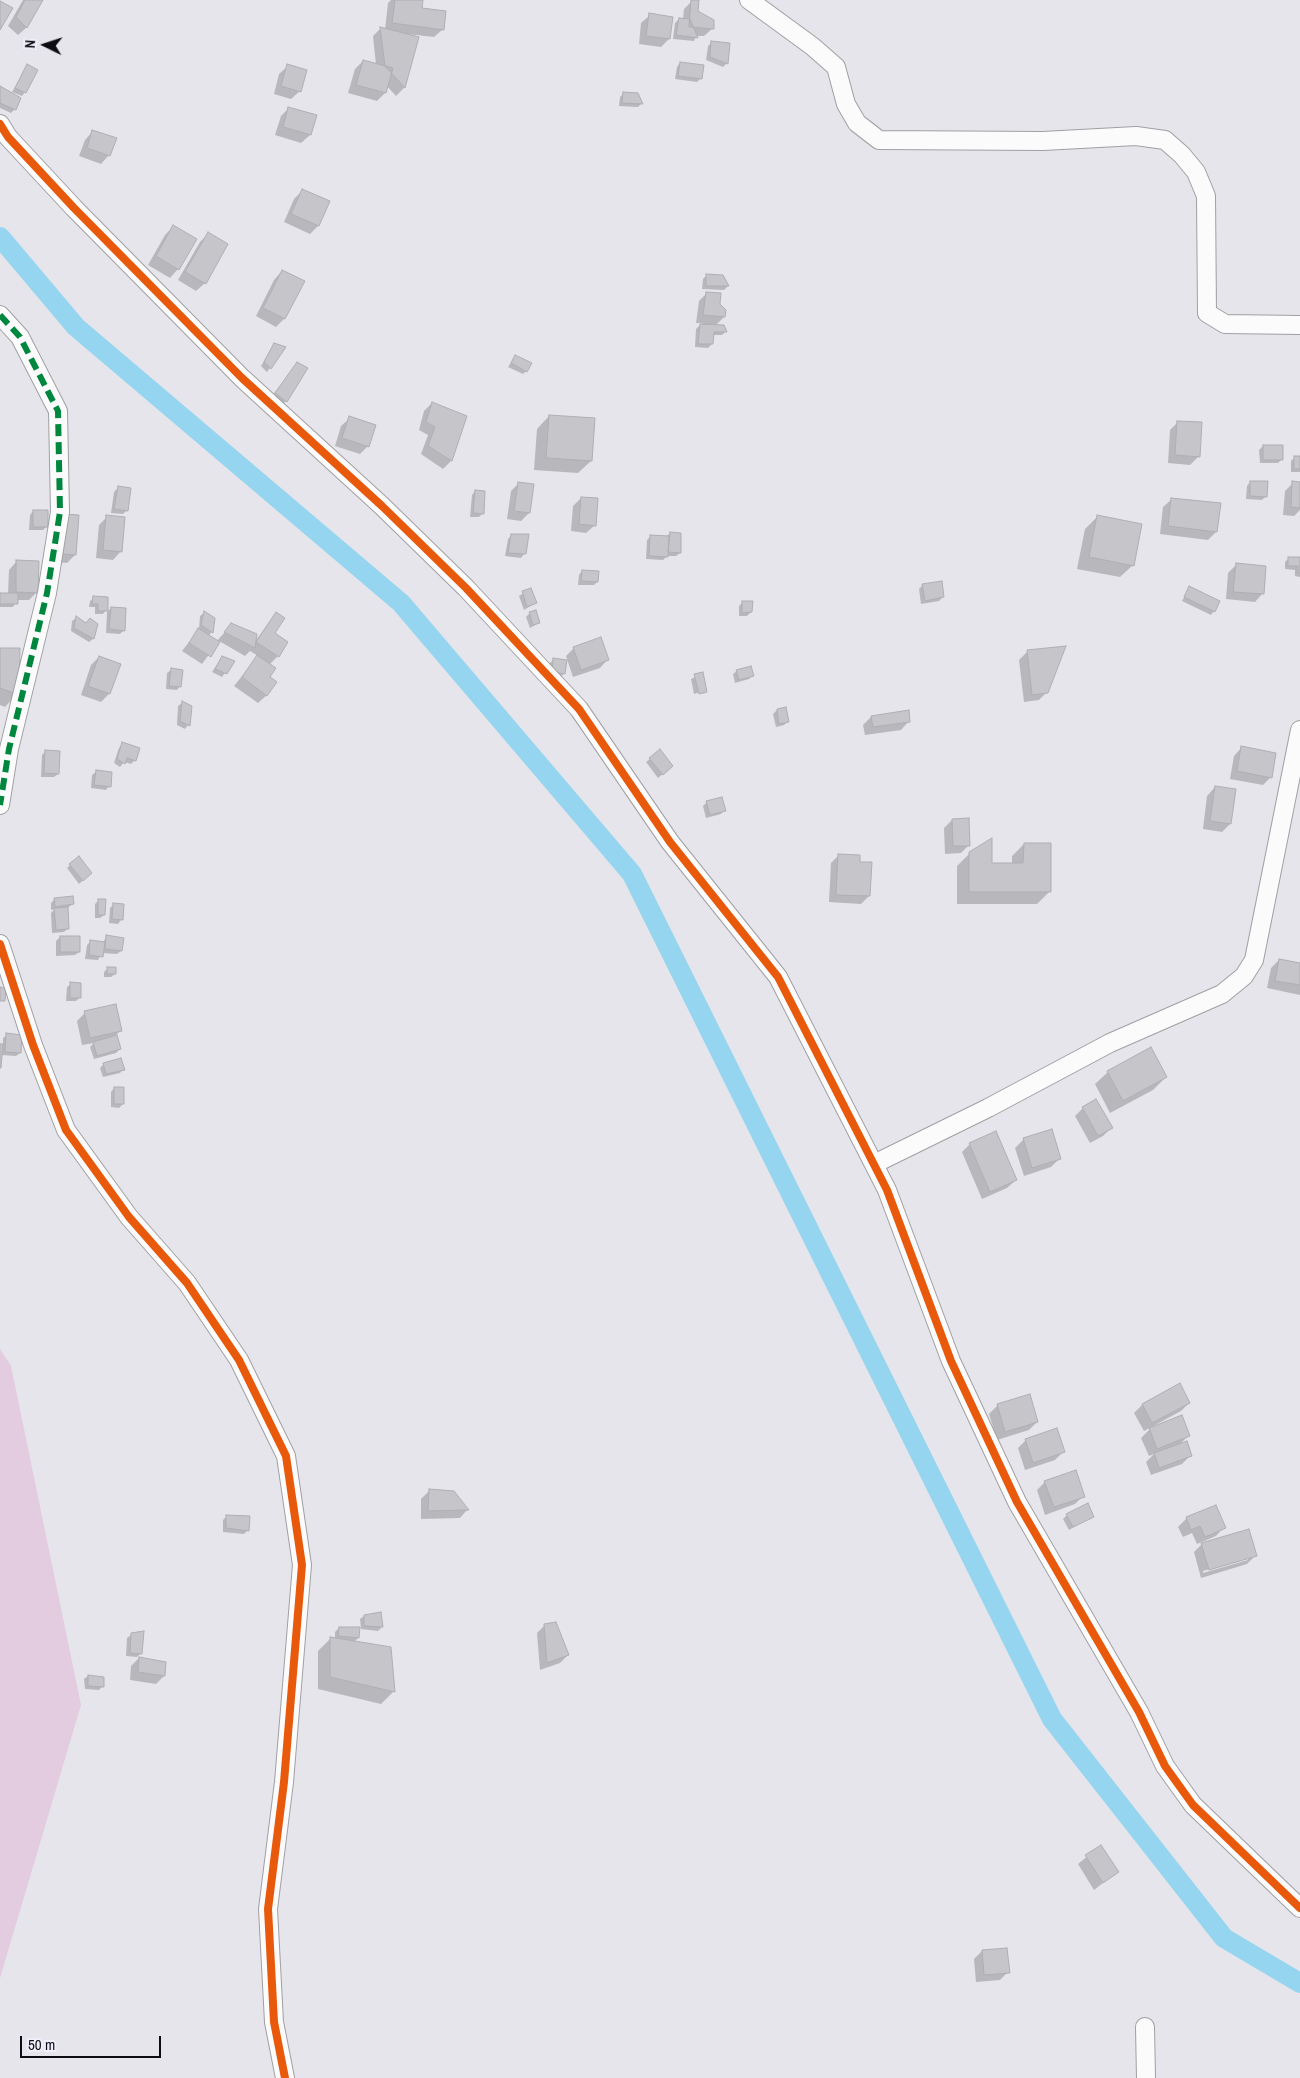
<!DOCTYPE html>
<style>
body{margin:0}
#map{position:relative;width:1300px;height:2078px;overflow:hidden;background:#e5e5eb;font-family:"Archivo Narrow",sans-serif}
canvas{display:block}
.north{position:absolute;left:20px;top:20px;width:50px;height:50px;-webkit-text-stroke:4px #eff0fb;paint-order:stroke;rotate:274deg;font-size:14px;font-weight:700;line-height:20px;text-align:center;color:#0d0d11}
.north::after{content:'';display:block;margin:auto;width:18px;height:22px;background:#0d0d11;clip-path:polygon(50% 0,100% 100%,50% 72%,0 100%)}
.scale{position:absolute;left:20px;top:2036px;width:141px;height:22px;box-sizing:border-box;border:2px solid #0d0d11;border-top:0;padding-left:6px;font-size:15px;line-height:18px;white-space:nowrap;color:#0d0d11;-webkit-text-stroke:4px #eff0fb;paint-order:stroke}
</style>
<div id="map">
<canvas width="1300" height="2078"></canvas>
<div class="north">N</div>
<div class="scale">50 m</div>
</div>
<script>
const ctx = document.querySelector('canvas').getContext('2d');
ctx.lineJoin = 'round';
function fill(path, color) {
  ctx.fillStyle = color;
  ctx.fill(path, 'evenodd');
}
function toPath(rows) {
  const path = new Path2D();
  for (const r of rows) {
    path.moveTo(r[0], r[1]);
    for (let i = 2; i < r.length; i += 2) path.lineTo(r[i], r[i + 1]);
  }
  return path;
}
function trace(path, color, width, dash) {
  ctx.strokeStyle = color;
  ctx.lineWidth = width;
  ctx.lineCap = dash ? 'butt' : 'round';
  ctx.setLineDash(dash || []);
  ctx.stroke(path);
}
fill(toPath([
 [0,1349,11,1366,81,1705,0,1978]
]), '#e3ccdf');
fill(toPath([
 [23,0,41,0,26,28,18,35,8,26],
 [391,0,422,0,421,9,443,29,434,37,407,34,417,38,404,88,396,96,387,86,385,93,377,101,348,93,355,69,363,61,376,65,373,36,381,28,385,30,388,3],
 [692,1,697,11,713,28,704,36,696,36,694,41,673,39,675,23,679,19,683,19,684,9],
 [650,15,669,39,661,47,639,44,641,23],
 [711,43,727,63,723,67,706,60,708,46],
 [680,63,701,78,697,82,675,79,677,67],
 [27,66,25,92,22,96,12,92],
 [288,66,300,91,291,99,274,94,279,74],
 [0,88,15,109,11,113,0,108],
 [624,93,641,104,638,107,619,106,620,97],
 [289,108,310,135,301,143,275,135,281,116],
 [93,131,109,155,101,164,79,156,85,140],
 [302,191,328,202,318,226,310,234,284,222,294,199],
 [173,227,178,269,170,278,148,265,165,235],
 [208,234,205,283,196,291,178,280,200,242],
 [282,271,303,282,284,319,276,327,256,316,274,280],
 [707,275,722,276,728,286,724,290,702,289,703,279],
 [707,293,719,304,724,317,715,326,725,332,722,335,713,335,712,344,708,348,695,347,696,329,702,323,696,323,699,301],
 [274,344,284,348,267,372,261,366],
 [515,356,526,371,523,374,508,367],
 [297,364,286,401,278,409,268,401],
 [432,403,465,417,451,461,443,469,421,454,428,435,419,430,424,411],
 [549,416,591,461,578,473,534,470,537,429],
 [350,418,368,446,360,454,335,446,341,426],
 [1178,422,1199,456,1190,465,1168,463,1170,430],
 [1263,446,1282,459,1278,463,1260,463,1259,450],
 [1295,457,1300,457,1300,472,1291,472,1291,461],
 [1250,482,1266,496,1262,500,1246,499,1247,486],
 [519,483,529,513,521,521,507,519,511,491],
 [1293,483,1300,483,1300,510,1294,516,1283,515,1285,491],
 [118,488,127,510,123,514,111,513,114,492],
 [475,491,483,513,479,517,470,517,472,495],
 [581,498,595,525,586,533,571,531,573,506],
 [1172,499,1216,532,1208,540,1160,534,1163,507],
 [33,511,47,526,43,530,29,530,30,515],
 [107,517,121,551,113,560,96,558,99,525],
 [1097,517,1133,565,1120,577,1077,569,1085,529],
 [56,523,75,555,67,563,53,562],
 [670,533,680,553,676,556,667,556,663,560,646,559,647,540,650,537,666,537],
 [512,535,524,554,521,558,505,556,508,539],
 [1289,558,1300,559,1300,577,1295,576,1295,570,1285,569,1285,562],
 [17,561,37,592,29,600,17,600,13,607,0,607,0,594,8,594,9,570],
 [1236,565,1263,593,1255,602,1226,599,1228,573],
 [582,571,597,582,594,585,578,585,579,575],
 [923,585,943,597,939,601,921,604,919,589],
 [1189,588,1214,611,1211,615,1182,601],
 [530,589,535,603,524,610,519,596],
 [94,598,106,610,103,614,95,614,95,607,89,607,90,601],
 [743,602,751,612,747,616,739,616,739,606],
 [111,608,124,630,120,634,106,633,107,612],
 [204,613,213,618,212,632,208,636,216,642,232,624,254,643,276,613,273,633,278,656,269,665,267,695,258,703,234,686,258,656,250,651,245,656,219,641,202,664,182,651,199,629,200,616],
 [530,613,539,623,530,628,526,617],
 [76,618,85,624,97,624,93,639,89,642,71,631,72,621],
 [574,648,608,659,600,668,573,677,566,656],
 [0,649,17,694,5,707,0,705],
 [1027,652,1047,692,1039,700,1024,702,1019,660],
 [99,657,119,665,109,694,101,702,81,695,91,665],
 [222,657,233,662,222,677,212,672],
 [554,659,564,673,561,677,549,676,550,663],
 [171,670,180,686,177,690,166,689,167,673],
 [737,671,753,675,749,679,735,683,733,674],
 [702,674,706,691,703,694,703,691,694,694,691,679],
 [182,703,191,706,188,725,185,729,177,725,178,706],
 [785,709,787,722,784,725,776,727,773,714,777,710],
 [871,717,909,721,901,730,865,735,863,725],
 [122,744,135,760,131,764,124,762,120,767,114,763,119,748],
 [1242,747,1271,777,1263,785,1230,779,1234,756],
 [46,751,58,774,54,777,41,777,42,755],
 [650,759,668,770,658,778,646,762],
 [96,772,109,786,106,790,91,788,92,775],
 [1215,787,1230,824,1222,832,1203,829,1207,796],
 [707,802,724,810,721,814,706,818,703,806],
 [952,820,969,845,961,853,945,854,944,828],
 [1024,844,1050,891,1037,904,957,904,957,866,970,853,991,865,1012,865,1012,856],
 [839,855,859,863,869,896,861,904,829,902,831,863],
 [70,865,87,877,79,884,67,868],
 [54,900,73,904,67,908,68,928,64,932,52,933,51,913,55,909,51,910,51,903],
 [99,900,104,915,100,918,95,918,95,904],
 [114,904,123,905,121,920,118,924,109,923,110,908],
 [60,937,79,952,75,955,56,956,56,941],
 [107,937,121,951,117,954,102,953,98,960,85,959,87,945,91,941,102,943],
 [1279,960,1300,964,1300,995,1267,988,1271,968],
 [108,968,115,974,111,977,104,977,104,972],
 [71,984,79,998,76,1001,66,1001,67,987],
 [85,1013,120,1031,116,1035,120,1049,116,1053,94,1059,90,1047,94,1043,82,1045,77,1021],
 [7,1035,20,1053,16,1056,1,1055,0,1064,0,1045,3,1045,3,1038],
 [104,1064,123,1069,120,1073,103,1077,100,1068],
 [1108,1072,1166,1077,1153,1090,1110,1113,1095,1084],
 [114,1088,123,1104,119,1108,111,1107,111,1092],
 [1083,1108,1111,1128,1103,1136,1090,1143,1075,1116],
 [1051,1131,1060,1158,1051,1167,1024,1176,1015,1148,1023,1140],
 [970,1144,1016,1180,1007,1188,982,1199,962,1152],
 [1179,1385,1189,1403,1181,1411,1144,1431,1134,1413,1142,1405],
 [1029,1396,1037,1422,1029,1430,997,1440,989,1414,997,1406],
 [1150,1429,1188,1436,1179,1445,1190,1456,1182,1464,1151,1475,1146,1462,1154,1454,1149,1456,1141,1438],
 [1026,1440,1063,1452,1055,1460,1025,1470,1018,1448],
 [1045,1482,1083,1496,1075,1504,1045,1515,1037,1490],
 [429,1491,453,1492,467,1510,460,1518,421,1519,421,1499],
 [1215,1506,1224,1527,1216,1536,1197,1544,1192,1533,1183,1537,1178,1527,1186,1519],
 [1067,1515,1093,1516,1069,1530,1063,1519],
 [227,1516,248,1530,244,1534,223,1532,223,1520],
 [1202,1544,1255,1556,1247,1564,1201,1578,1194,1552],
 [1248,1558,1248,1560,1203,1573,1203,1571],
 [380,1614,382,1627,378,1631,361,1629,360,1619,364,1616],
 [545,1625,568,1655,560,1663,540,1670,537,1633],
 [339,1628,358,1628,358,1638,354,1642,390,1648,393,1692,381,1704,318,1689,318,1651,331,1638,335,1639,335,1632],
 [131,1635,141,1653,137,1657,126,1656,127,1638],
 [139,1658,164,1676,156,1684,130,1680,131,1666],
 [88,1676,103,1686,99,1690,85,1689,84,1679],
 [1100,1846,1117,1872,1094,1890,1078,1864],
 [982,1951,1008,1972,1000,1980,976,1982,974,1959]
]), '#0003');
trace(toPath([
 [0,237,76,327,401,603,632,874,1052,1719,1224,1938,1300,1983]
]), '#95d5ef', 20);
const building = toPath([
 [25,0,43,0,27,28,16,17,25,0],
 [395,0,423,0,422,8,446,11,444,30,392,23,395,0],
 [691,0,699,0,698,11,714,20,714,29,689,27,691,0],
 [0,1,13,8,0,30,0,1],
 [649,13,673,17,670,39,646,36,649,13],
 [679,18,690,19,698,38,676,35,679,18],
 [380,27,419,37,405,88,385,66,380,27],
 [711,41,730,43,728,64,710,57,711,41],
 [363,60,393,68,386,93,356,85,363,60],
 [680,62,704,65,702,79,678,76,680,62],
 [27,64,38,70,26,93,15,88,27,64],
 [287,64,307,70,301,92,281,86,287,64],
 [0,86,21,98,16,110,0,103,0,86],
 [623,92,638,93,643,104,622,103,623,92],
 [288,107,317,115,311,135,283,127,288,107],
 [92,130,117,138,110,156,87,148,92,130],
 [302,189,330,201,319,226,291,214,302,189],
 [173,225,197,239,179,270,156,256,173,225],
 [208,232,228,244,206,284,185,272,208,232],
 [282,270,305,281,285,319,263,308,282,270],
 [706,274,723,275,729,286,706,286,706,274],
 [706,292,721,293,720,304,726,310,725,317,703,315,706,292],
 [700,324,724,325,727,332,714,332,713,344,698,344,700,324],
 [274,343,286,347,271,369,264,362,274,343],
 [515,355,532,363,527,372,511,363,515,355],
 [297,362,308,368,287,402,275,393,297,362],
 [432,402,467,416,452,461,428,446,435,427,426,422,432,402],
 [549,415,595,418,592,461,546,458,549,415],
 [349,416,376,425,369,447,342,438,349,416],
 [1177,421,1202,422,1200,457,1175,455,1177,421],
 [1263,445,1283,445,1283,460,1263,460,1263,445],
 [1294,456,1300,456,1300,469,1294,469,1294,456],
 [1250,481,1268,481,1267,497,1250,496,1250,481],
 [1292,481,1300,482,1300,508,1291,507,1292,481],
 [518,482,534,484,530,513,514,511,518,482],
 [118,486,131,488,128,511,114,509,118,486],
 [475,490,485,491,484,514,473,513,475,490],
 [581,497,598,498,596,526,579,524,581,497],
 [1171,498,1221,503,1217,532,1168,526,1171,498],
 [33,510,48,510,48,527,33,527,33,510],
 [64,514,79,515,76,555,61,554,64,514],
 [106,515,125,517,122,552,103,550,106,515],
 [1097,515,1142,524,1134,566,1089,557,1097,515],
 [670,532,681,533,681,553,668,552,670,532],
 [511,534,529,534,526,554,508,553,511,534],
 [650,535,669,536,668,557,649,556,650,535],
 [1288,557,1300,557,1300,573,1298,573,1298,566,1288,566,1288,557],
 [16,560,39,561,38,593,16,592,16,560],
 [1236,563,1266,566,1264,594,1233,592,1236,563],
 [582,570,599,571,598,582,581,581,582,570],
 [942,581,944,597,925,601,922,584,942,581],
 [1189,586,1220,601,1215,612,1184,597,1189,586],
 [531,588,537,603,527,607,522,591,531,588],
 [0,593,18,593,18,604,0,604,0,593],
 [93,596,108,597,108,611,98,611,98,604,92,604,93,596],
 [742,601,753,601,752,612,742,613,742,601],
 [111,607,126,608,125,631,109,629,111,607],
 [536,610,540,623,533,625,529,612,536,610],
 [204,611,215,618,213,633,201,625,204,611],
 [276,612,285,618,275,633,288,642,279,657,256,642,276,612],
 [76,616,86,623,90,618,98,624,94,639,74,628,76,616],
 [231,623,257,634,255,648,224,632,231,623],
 [198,628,220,642,211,657,189,643,198,628],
 [601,637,609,660,581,670,573,647,601,637],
 [1066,646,1048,693,1032,695,1027,650,1066,646],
 [0,648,20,648,19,695,0,688,0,648],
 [257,655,276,668,270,677,277,682,267,696,242,677,257,655],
 [99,656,121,664,110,694,88,686,99,656],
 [222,656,235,661,227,674,215,669,222,656],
 [553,658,567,660,565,674,552,672,553,658],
 [751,666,754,676,739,680,736,670,751,666],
 [171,668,183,670,181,687,169,686,171,668],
 [703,672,707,692,699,694,694,674,703,672],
 [182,701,192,706,190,726,180,721,182,701],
 [786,707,789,722,779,724,777,709,786,707],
 [909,710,910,722,873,727,871,716,909,710],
 [122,742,140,748,136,761,127,758,125,764,117,759,122,742],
 [1241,746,1276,753,1272,778,1237,771,1241,746],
 [660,749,673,766,663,775,649,758,660,749],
 [45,750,60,751,59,774,44,773,45,750],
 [96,770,112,772,111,787,94,785,96,770],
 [1215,786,1236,789,1231,824,1210,821,1215,786],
 [722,797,726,811,710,815,706,801,722,797],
 [969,818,970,846,953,846,952,819,969,818],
 [992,838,992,863,1023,863,1024,843,1051,843,1051,892,969,892,969,852,992,838],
 [838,854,860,855,860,862,872,862,870,896,836,895,838,854],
 [79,856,92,873,83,881,69,864,79,856],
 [73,896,74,904,55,907,54,898,73,896],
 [98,899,106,899,105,915,98,915,98,899],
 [113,903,124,904,123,920,112,919,113,903],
 [68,907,69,929,56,930,54,908,68,907],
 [106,935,124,938,122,951,105,949,106,935],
 [60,936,80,936,80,952,60,952,60,936],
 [90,940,105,942,103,957,89,955,90,940],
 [1279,959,1300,963,1300,985,1275,981,1279,959],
 [107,967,116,967,116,974,107,974,107,967],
 [70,982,81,983,81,998,70,998,70,982],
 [0,987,6,988,5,1001,0,1001,0,987],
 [116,1004,122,1031,90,1038,84,1011,116,1004],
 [6,1033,22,1035,21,1053,5,1052,6,1033],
 [117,1035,121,1049,97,1056,93,1042,117,1035],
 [0,1044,3,1044,1,1068,0,1068,0,1044],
 [1151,1047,1167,1077,1123,1101,1107,1071,1151,1047],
 [121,1058,125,1070,106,1074,103,1063,121,1058],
 [114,1087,124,1087,124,1104,114,1104,114,1087],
 [1096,1099,1113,1128,1098,1136,1082,1107,1096,1099],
 [1052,1129,1061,1159,1032,1168,1023,1138,1052,1129],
 [996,1131,1017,1180,990,1192,969,1143,996,1131],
 [1180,1383,1190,1403,1152,1423,1142,1404,1180,1383],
 [1030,1394,1038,1422,1005,1432,997,1404,1030,1394],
 [1182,1415,1190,1436,1157,1449,1149,1428,1182,1415],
 [1057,1428,1065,1452,1033,1463,1025,1439,1057,1428],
 [1187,1441,1192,1456,1159,1468,1154,1453,1187,1441],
 [1076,1470,1085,1497,1054,1507,1044,1481,1076,1470],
 [429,1489,454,1491,469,1510,428,1511,429,1489],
 [1088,1503,1094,1517,1073,1527,1066,1514,1088,1503],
 [1216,1505,1226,1528,1205,1537,1200,1526,1191,1530,1186,1517,1216,1505],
 [226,1515,250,1516,249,1531,226,1528,226,1515],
 [1249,1529,1257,1556,1209,1570,1201,1543,1249,1529],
 [381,1612,383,1627,364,1626,364,1615,381,1612],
 [556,1622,569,1655,547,1663,544,1624,556,1622],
 [339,1627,360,1627,359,1638,338,1636,339,1627],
 [144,1631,142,1654,130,1653,131,1633,144,1631],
 [330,1637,391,1647,395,1692,330,1677,330,1637],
 [139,1657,166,1662,165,1676,138,1672,139,1657],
 [88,1675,104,1677,104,1687,88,1686,88,1675],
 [1101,1845,1119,1872,1103,1883,1085,1855,1101,1845],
 [1007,1948,1010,1973,984,1975,982,1950,1007,1948]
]);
fill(building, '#c6c5c9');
trace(building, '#afaeb3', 1);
const minor = toPath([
 [749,0,812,46,836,67,846,104,857,123,879,140,1043,141,1136,136,1165,140,1182,155,1196,172,1206,196,1207,313,1225,324,1300,325],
 [0,124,8,137,74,208,242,378,382,506,466,588,579,709,670,842,778,977,887,1190,951,1361,1017,1502,1139,1712,1165,1766,1193,1805,1300,1908],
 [0,315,20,337,58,411,60,512,47,593,9,749,0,805],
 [0,944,33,1045,66,1130,129,1217,187,1283,239,1360,286,1456,302,1565,284,1782,268,1909,274,2022,285,2078],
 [874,1164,988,1108,1110,1043,1222,994,1244,976,1254,960,1300,730],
 [1145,2027,1146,2078]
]);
trace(minor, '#a0a0a4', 20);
trace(minor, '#fbfbfc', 18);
trace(toPath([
 [0,315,20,337,58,411,60,512,47,593,9,749,0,805]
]), '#00873e', 6, [12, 6]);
trace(toPath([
 [0,124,8,137,74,208,242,378,382,506,466,588,579,709,670,842,778,977,887,1190,951,1361,1017,1502,1139,1712,1165,1766,1193,1805,1300,1908],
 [0,944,33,1045,66,1130,129,1217,187,1283,239,1360,286,1456,302,1565,284,1782,268,1909,274,2022,285,2078]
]), '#e8590c', 8);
</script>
